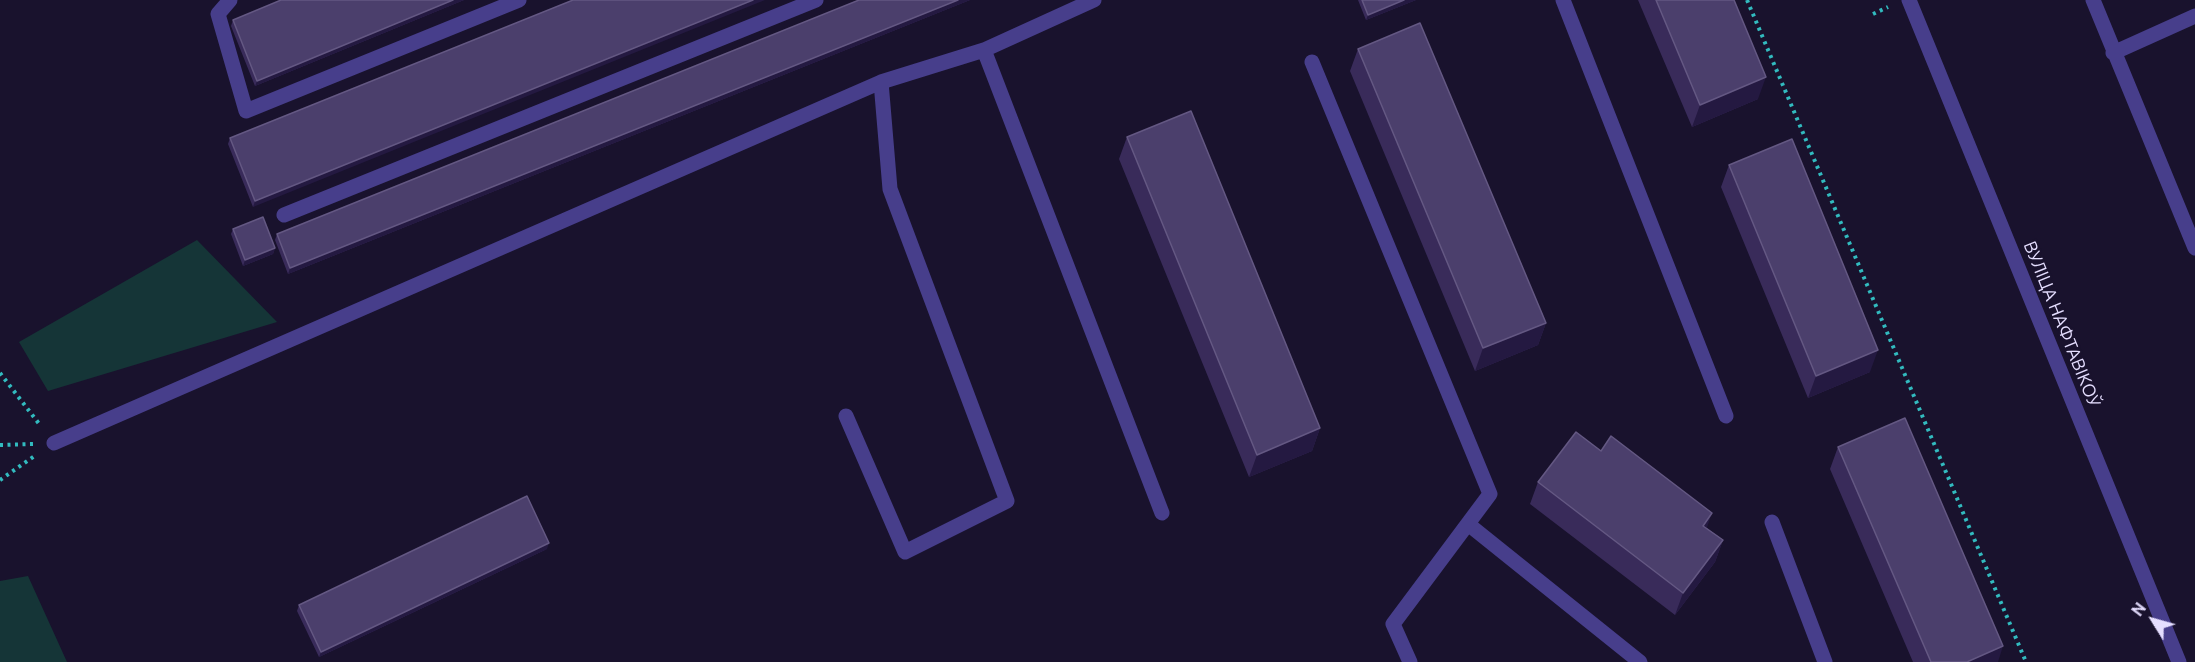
<!DOCTYPE html>
<meta charset="utf-8">
<style>
body{margin:0}
#map{position:relative;width:2195px;height:662px;overflow:hidden;background:#19122d;font-family:Ubuntu,sans-serif}
canvas{display:block}
.north{position:absolute;left:2123px;top:590px;width:60px;height:60px;-webkit-text-stroke:4px #19122d;paint-order:stroke;rotate:307deg;font-size:16px;font-weight:700;line-height:24px;text-align:center;color:#e5deff}
.north::after{content:'';display:block;margin:auto;width:21px;height:27px;background:#e5deff;clip-path:polygon(50% 0,100% 100%,50% 72%,0 100%)}
</style>
<div id="map">
<canvas width="2195" height="662"></canvas>
<div class="north">N</div>
</div>
<script>
const ctx = document.querySelector('canvas').getContext('2d');
ctx.lineJoin = 'round';
function fill(path, color) {
  ctx.fillStyle = color;
  ctx.fill(path, 'evenodd');
}
function toPath(rows) {
  const path = new Path2D();
  for (const r of rows) {
    path.moveTo(r[0], r[1]);
    for (let i = 2; i < r.length; i += 2) path.lineTo(r[i], r[i + 1]);
  }
  return path;
}
function trace(path, color, width, dash) {
  ctx.strokeStyle = color;
  ctx.lineWidth = width;
  ctx.lineCap = dash ? 'butt' : 'round';
  ctx.setLineDash(dash || []);
  ctx.stroke(path);
}
function write(font, color, halo, rows, align = 'center') {
  ctx.font = font + ' Ubuntu,sans-serif';
  ctx.lineWidth = 4.5;
  ctx.setLineDash([]);
  ctx.textBaseline = 'middle';
  ctx.strokeStyle = halo;
  ctx.fillStyle = color;
  for (const [text, x, y, turn = 0] of rows) {
    ctx.save();
    ctx.translate(x, y);
    ctx.rotate((+turn || 0) * Math.PI / 180);
    ctx.textAlign = isNaN(turn) ? turn : align;
    if (halo) ctx.strokeText(text, 0, 0);
    ctx.fillText(text, 0, 0);
    ctx.restore();
  }
}
fill(toPath([
 [197,240,277,322,48,391,19,342],
 [28,576,67,662,0,662,0,581]
]), '#153537');
trace(toPath([
 [1747,0,2026,662],
 [1873,14,1888,7],
 [0,373,40,425],
 [0,445,33,444],
 [0,480,36,455]
]), '#32bbbf', 4, [3, 4.5]);
trace(toPath([
 [230,0,218,14,246,111,519,0],
 [1094,0,984,50,1162,513],
 [1563,0,1726,416],
 [2093,0,2195,248],
 [2113,53,2195,16],
 [1312,62,1490,494,1393,624,1410,662],
 [284,215,816,0],
 [846,416,905,552,1007,501,890,189,881,82],
 [54,443,881,82,984,50],
 [1772,522,1825,662],
 [1468,524,1640,662]
]), '#473e8b', 15);
trace(toPath([
 [1909,0,2179,662]
]), '#473e8b', 15);
fill(toPath([
 [281,0,464,0,255,86,231,26,233,20],
 [573,0,253,207,228,144,230,138],
 [859,0,970,0,288,274,275,240,277,234],
 [1358,0,1416,0,1366,20],
 [1638,0,1734,0,1758,99,1692,127],
 [1358,49,1546,323,1538,345,1475,371,1350,71],
 [1127,137,1320,428,1312,451,1249,477,1119,159],
 [1729,165,1870,372,1808,398,1721,187],
 [233,229,275,248,273,254,243,266,231,234],
 [1838,447,1998,662,1913,662,1830,469],
 [1538,482,1707,528,1723,540,1715,562,1675,615,1530,504],
 [547,549,319,657,297,611,299,605]
]), '#392b5a');
fill(toPath([
 [453,0,464,0,255,86,257,81],
 [753,0,765,0,253,207,255,201],
 [958,0,970,0,288,274,290,268],
 [1404,0,1416,0,1366,20,1368,15],
 [1766,77,1758,99,1692,127,1700,105],
 [275,248,273,254,243,266,245,260],
 [1546,323,1538,345,1475,371,1483,348],
 [1878,350,1870,372,1808,398,1816,376],
 [1320,428,1312,451,1249,477,1257,455],
 [1712,513,1704,536,1703,526],
 [1723,540,1715,562,1675,615,1683,593],
 [549,543,547,549,319,657,321,652],
 [2003,646,1998,662,1967,662]
]), '#241941');
const building = toPath([
 [281,0,453,0,257,81,233,20,281,0],
 [573,0,753,0,255,201,230,138,573,0],
 [859,0,958,0,290,268,277,234,859,0],
 [1362,0,1404,0,1368,15,1362,0],
 [1656,0,1734,0,1766,77,1700,105,1656,0],
 [1420,23,1546,323,1483,348,1358,49,1420,23],
 [1191,111,1320,428,1257,455,1127,137,1191,111],
 [1792,139,1878,350,1816,376,1729,165,1792,139],
 [263,217,275,248,245,260,233,229,263,217],
 [1905,418,2003,646,1967,662,1931,662,1838,447,1905,418],
 [1576,432,1601,451,1611,436,1712,513,1703,526,1723,540,1683,593,1538,482,1576,432],
 [527,496,549,543,321,652,299,605,527,496]
]);
fill(building, '#4b3f6c');
trace(building, '#645883', 1.5);
write('18px', '#e5deff', '#19122d', [
 ["ВУЛІЦА НАФТАВІКОЎ",2062,324,68]
]);
</script>
